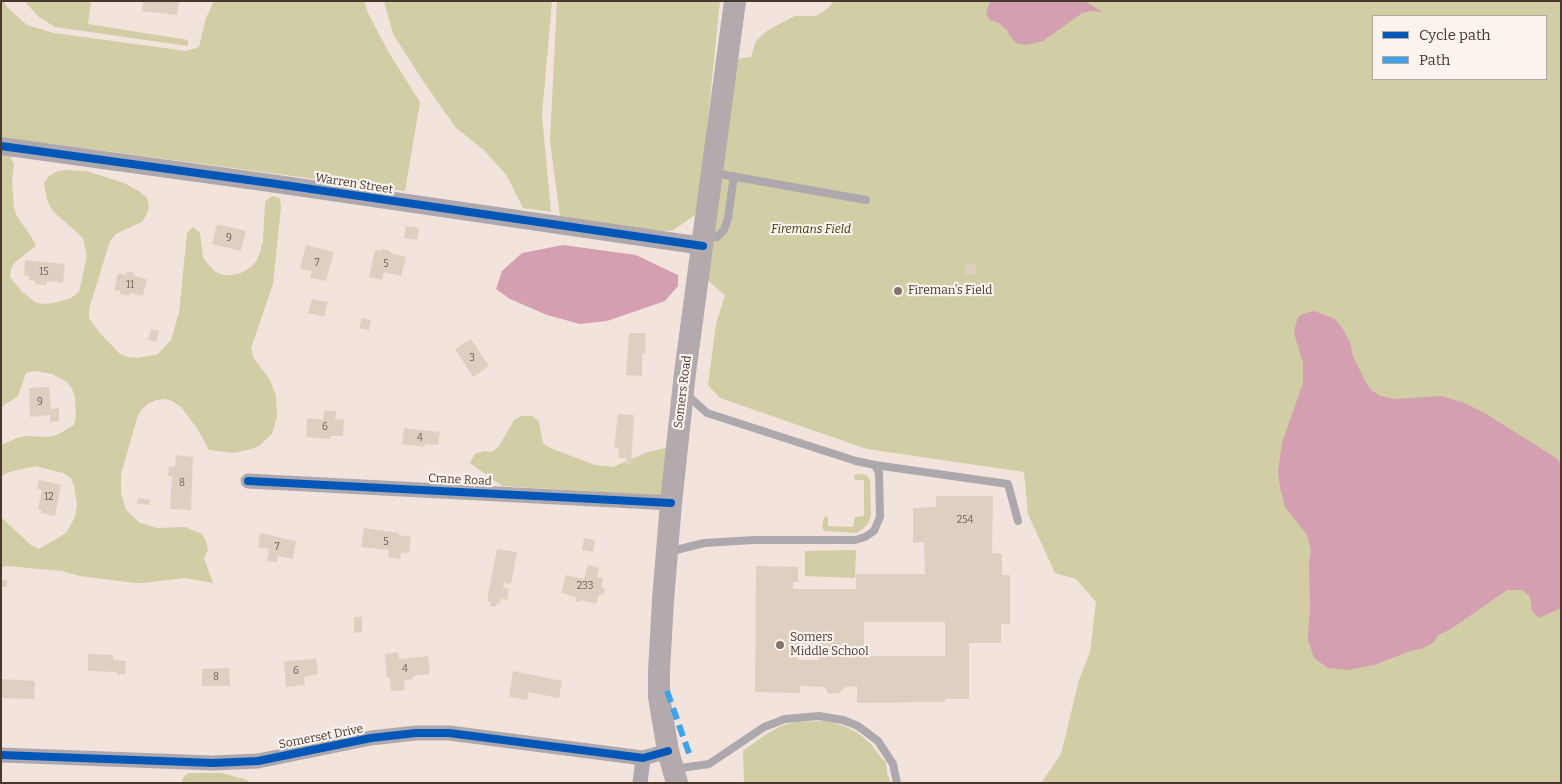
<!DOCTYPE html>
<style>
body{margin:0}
#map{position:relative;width:1562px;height:784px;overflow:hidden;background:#f2e4dc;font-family:Bitter,serif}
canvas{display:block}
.frame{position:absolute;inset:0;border:2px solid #48382e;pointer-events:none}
.legend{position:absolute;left:1372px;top:15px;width:175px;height:65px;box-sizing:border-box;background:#fbf3ee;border:1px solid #b3a8a1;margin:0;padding:6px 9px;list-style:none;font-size:15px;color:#48382e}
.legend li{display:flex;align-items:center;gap:10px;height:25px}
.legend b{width:25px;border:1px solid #b3a8a1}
</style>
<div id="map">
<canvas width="1562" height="784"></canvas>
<div class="frame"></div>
<ul class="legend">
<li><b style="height:6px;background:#0057b8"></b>Cycle path</li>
<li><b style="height:6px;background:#3fa3eb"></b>Path</li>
</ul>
</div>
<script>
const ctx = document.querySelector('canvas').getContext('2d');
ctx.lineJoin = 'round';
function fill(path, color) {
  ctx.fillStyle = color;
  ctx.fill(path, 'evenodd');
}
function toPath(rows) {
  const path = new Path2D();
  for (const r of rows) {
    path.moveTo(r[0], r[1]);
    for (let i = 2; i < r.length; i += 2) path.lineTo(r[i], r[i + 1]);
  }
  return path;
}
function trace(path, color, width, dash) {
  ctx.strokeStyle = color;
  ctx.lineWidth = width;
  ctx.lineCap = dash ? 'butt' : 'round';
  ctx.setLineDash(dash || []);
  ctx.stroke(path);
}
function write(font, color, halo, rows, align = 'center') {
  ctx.font = font + ' Bitter,serif';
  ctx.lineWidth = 4.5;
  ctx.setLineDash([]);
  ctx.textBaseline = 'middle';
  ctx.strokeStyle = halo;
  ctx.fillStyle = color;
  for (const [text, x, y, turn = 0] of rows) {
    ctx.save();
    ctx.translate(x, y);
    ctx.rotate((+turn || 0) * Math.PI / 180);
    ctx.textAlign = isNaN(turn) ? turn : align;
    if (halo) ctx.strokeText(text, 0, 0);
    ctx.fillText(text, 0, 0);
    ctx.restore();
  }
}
fill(toPath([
 [1,1,4,1,7,7,27,25,54,33,186,51,199,47,206,18,214,1,364,1,368,13,389,53,420,102,405,191,1,137],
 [24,1,91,1,88,24,188,40,188,46,55,27,39,17],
 [384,1,552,1,542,115,551,212,523,208,507,176,484,150,456,128,423,81,393,34],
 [557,1,720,1,701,186,695,215,672,231,649,230,560,217,550,141],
 [834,1,1561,1,1561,783,1041,783,1061,754,1079,680,1090,652,1096,602,1076,579,1055,573,1028,514,1024,472,867,449,720,398,708,385,716,324,725,295,708,281,736,59,751,57,756,41,768,30,795,16,816,16,827,9],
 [1373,16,1546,16,1546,79,1373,79],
 [1,151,10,156,14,164,12,181,14,207,16,215,32,238,36,246,15,262,11,269,10,277,21,291,35,302,44,304,53,303,71,298,79,292,87,256,83,238,57,215,51,208,47,200,44,183,49,176,58,171,67,170,86,171,124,183,140,192,147,198,149,206,147,214,142,222,116,234,110,241,89,309,89,318,99,332,120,354,128,357,138,358,158,354,171,340,179,313,187,233,193,227,200,233,203,258,214,271,223,275,232,275,241,273,251,267,257,260,260,252,263,241,265,202,272,196,280,198,281,207,273,284,251,348,253,357,270,380,276,396,277,417,272,434,259,446,251,449,234,453,209,450,197,428,181,407,172,401,164,399,156,400,148,404,141,410,137,418,121,474,121,493,126,510,140,523,157,528,185,527,202,534,206,541,208,550,204,558,213,583,185,578,143,583,135,583,80,576,62,571,7,566,1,567,1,517,31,545,39,549,66,533,75,517,77,505,74,486,71,478,63,473,35,466,10,472,1,476,1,445,17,438,26,436,49,437,57,435,74,425,76,416,75,397,72,389,67,382,52,374,35,371,26,373,18,396,1,407],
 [522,416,533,416,539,422,543,443,550,448,595,465,613,467,645,453,665,448,672,453,665,496,502,486,470,463,475,454,484,451,492,452,499,446,514,420],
 [857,474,867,475,870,481,871,515,868,523,863,529,856,533,825,531,822,528,824,517,826,516,828,518,828,526,853,527,855,517,864,516,864,480,855,480,854,475],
 [854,550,856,551,855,578,805,576,805,551],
 [829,721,844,726,858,733,870,743,882,759,886,762,887,773,891,783,744,783,743,751,762,737,781,726,795,722],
 [188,773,222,773,247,780,249,783,182,783,182,779]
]), '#d1cda4');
fill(toPath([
 [990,1,1085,1,1103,12,1092,11,1082,13,1043,41,1026,45,1016,43,1010,36,1007,30,999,23,990,20,986,14],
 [563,245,636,255,678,275,678,286,665,301,607,321,580,324,547,315,510,299,496,289,502,271,522,253],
 [1314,311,1335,319,1342,328,1350,342,1353,356,1365,381,1371,390,1380,396,1395,399,1441,396,1465,403,1488,415,1556,458,1561,463,1561,608,1539,618,1532,611,1530,596,1522,590,1507,590,1451,629,1438,635,1433,643,1421,649,1413,650,1374,665,1347,670,1328,668,1314,658,1308,640,1308,634,1310,610,1309,564,1311,550,1307,535,1285,507,1280,487,1278,471,1282,443,1303,383,1303,363,1294,333,1295,327,1298,317,1303,314]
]), '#d49fb1');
fill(toPath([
 [143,1,179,1,177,15,142,11],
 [217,224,246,231,241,251,212,244],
 [406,226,419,228,417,240,404,238],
 [306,245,334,252,326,281,310,278,312,271,300,269],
 [382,249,390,251,392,254,406,257,401,276,384,272,382,280,369,277,375,250,380,251],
 [25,260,65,264,63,283,47,281,46,285,35,284,35,281,29,280,29,276,24,275],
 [965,263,976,265,975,275,964,274],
 [127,271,135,273,134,276,147,279,143,296,130,293,129,296,120,294,120,291,114,290,118,273,126,275],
 [312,299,328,302,324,317,308,313],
 [362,318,371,320,369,330,359,328],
 [151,329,159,331,156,342,148,340],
 [629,333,646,333,645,354,642,353,642,376,626,375],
 [471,339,489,366,473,377,455,349],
 [49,387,51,409,59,408,59,421,50,422,50,415,30,417,29,388],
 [324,411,336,411,335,419,344,420,343,436,330,436,330,439,306,437,307,418,323,420],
 [618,414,634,415,631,465,625,464,626,458,618,458,619,449,614,448],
 [404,428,440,432,438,445,425,444,425,447,402,444],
 [176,455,193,457,191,510,170,509,172,476,168,476,169,466,175,467],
 [39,480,61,485,55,516,41,513,42,510,38,509,42,490,37,489],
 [936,496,993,496,992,553,1002,554,1002,575,1010,575,1010,624,1001,624,1001,643,969,643,969,699,945,699,945,702,857,703,857,686,846,687,839,693,829,694,824,687,800,686,800,693,755,692,756,566,798,567,798,582,793,582,793,589,856,589,856,574,925,574,924,542,913,543,913,508,936,507],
 [864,622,945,622,945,656,864,656],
 [798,645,819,645,819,660,798,660],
 [138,498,150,500,150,505,137,504],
 [364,528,399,533,399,535,411,537,409,553,401,552,400,559,388,557,389,550,361,547],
 [260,533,296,541,293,559,278,556,277,562,267,561,269,549,258,547],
 [584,538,595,540,593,552,582,550],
 [497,549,517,552,511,584,504,583,503,588,509,589,507,600,501,598,500,604,497,603,496,607,490,606,491,602,487,601],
 [588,565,599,568,597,577,603,578,601,587,605,588,603,595,599,594,596,604,581,600,580,602,575,601,576,597,561,593,566,575,584,579],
 [1,580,7,580,7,587,1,587],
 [354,617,362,617,362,632,354,633],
 [398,652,399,659,428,656,430,674,413,676,413,679,404,680,405,690,391,691,390,678,387,678,385,654],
 [88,654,113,655,113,660,126,661,125,674,117,674,117,672,88,671],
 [316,659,318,674,304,677,305,685,286,687,284,661],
 [229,668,230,686,202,686,202,669],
 [513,671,562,681,559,698,528,692,527,700,509,697],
 [1,679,35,681,34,699,1,698]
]), '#dfcfc0');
trace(toPath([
 [714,173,866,200],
 [706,236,717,237,724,230,728,218,734,176],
 [875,465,1008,484,1018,521],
 [668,552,704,543,754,540,855,540,865,537,874,531,880,517,879,473,875,465,856,461,707,413,686,394],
 [674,769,709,764,764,727,785,719,819,716,843,720,858,726,878,741,893,764,897,783]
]), '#ada8ae', 8);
trace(toPath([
 [248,481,671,503],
 [1,755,213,763,258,761,371,738,416,733,449,733,643,758,668,751],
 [640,783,643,758]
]), '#ada8ae', 15);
trace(toPath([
 [1,146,270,183,703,246]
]), '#ada8ae', 18);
trace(toPath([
 [677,783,668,751,659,697,659,671,663,600,671,503,685,373,735,1]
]), '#b2aaad', 22);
trace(toPath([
 [667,691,690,756]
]), '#3fa3eb', 6, [12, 6]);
trace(toPath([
 [1,146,270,183,703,246],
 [248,481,671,503],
 [1,755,213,763,258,761,371,738,416,733,449,733,643,758,668,751]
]), '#0057b8', 8);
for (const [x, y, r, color] of [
 [898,291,5,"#84746b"],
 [780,645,5,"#84746b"]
]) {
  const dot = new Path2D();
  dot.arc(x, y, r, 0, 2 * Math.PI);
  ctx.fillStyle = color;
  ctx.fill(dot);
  trace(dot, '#fbf3ee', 2);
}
write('10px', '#6e5e53', null, [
 ["9",229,238],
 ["7",317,263],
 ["5",386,264],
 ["15",44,272],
 ["11",130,285],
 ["3",472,358],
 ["9",40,402],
 ["6",325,427],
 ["4",420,438],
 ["8",182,483],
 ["12",49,497],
 ["254",965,520],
 ["5",386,542],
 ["7",277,547],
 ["233",585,586],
 ["4",405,669],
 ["6",296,671],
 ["8",216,677]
]);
write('12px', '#48382e', '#fbf3ee', [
 ["Warren Street",354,184,9],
 ["Somers Road",683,392,-83],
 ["Crane Road",460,480,3],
 ["Somerset Drive",321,737,-11]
]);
write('italic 12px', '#3a3c02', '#fbf3ee', [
 ["Firemans Field",811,230]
]);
write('12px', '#48382e', '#fbf3ee', [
 ["Fireman's Field",908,291],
 ["Somers",790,638],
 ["Middle School",790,652]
], 'left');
</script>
